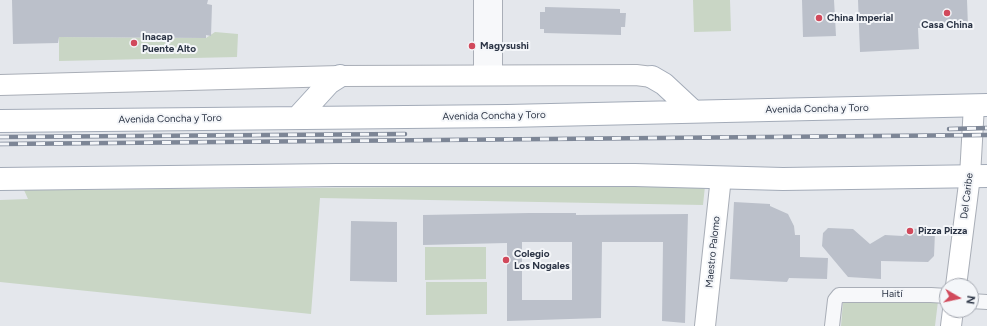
<!DOCTYPE html>
<meta charset="utf-8">
<style>
body{margin:0}
#map{position:relative;width:987px;height:326px;overflow:hidden;background:#e4e7ec;font-family:Figtree,sans-serif}
canvas{display:block}
.north{position:absolute;left:939px;top:278px;width:40px;height:40px;box-sizing:border-box;background:#f4f6f9;border:1px solid #a4a8b1;border-radius:50%;rotate:99deg;font-size:11px;font-weight:700;line-height:16px;text-align:center;color:#2b3445}
.north::after{content:'';display:block;margin:auto;width:14px;height:18px;background:#d1495b;clip-path:polygon(50% 0,100% 100%,50% 72%,0 100%)}
</style>
<div id="map">
<canvas width="987" height="326"></canvas>
<div class="north">N</div>
</div>
<script>
const ctx = document.querySelector('canvas').getContext('2d');
ctx.lineJoin = 'round';
function fill(path, color) {
  ctx.fillStyle = color;
  ctx.fill(path, 'evenodd');
}
function toPath(rows) {
  const path = new Path2D();
  for (const r of rows) {
    path.moveTo(r[0], r[1]);
    for (let i = 2; i < r.length; i += 2) path.lineTo(r[i], r[i + 1]);
  }
  return path;
}
function trace(path, color, width, dash) {
  ctx.strokeStyle = color;
  ctx.lineWidth = width;
  ctx.lineCap = dash ? 'butt' : 'round';
  ctx.setLineDash(dash || []);
  ctx.stroke(path);
}
function write(font, color, halo, rows, align = 'center') {
  ctx.font = font + ' Figtree,sans-serif';
  ctx.lineWidth = 4;
  ctx.setLineDash([]);
  ctx.textBaseline = 'middle';
  ctx.strokeStyle = halo;
  ctx.fillStyle = color;
  for (const [text, x, y, turn = 0] of rows) {
    ctx.save();
    ctx.translate(x, y);
    ctx.rotate((+turn || 0) * Math.PI / 180);
    ctx.textAlign = isNaN(turn) ? turn : align;
    if (halo) ctx.strokeText(text, 0, 0);
    ctx.fillText(text, 0, 0);
    ctx.restore();
  }
}
fill(toPath([
 [693,0,730,0,731,31,694,32],
 [215,32,238,34,237,57,59,61,59,37,206,38],
 [561,186,705,186,703,205,320,198,311,314,0,282,0,200,28,199,24,190],
 [425,247,486,247,486,279,425,280],
 [426,282,487,282,487,314,426,315],
 [938,301,935,326,841,326,843,302]
]), '#c9d6c5');
fill(toPath([
 [12,0,208,0,207,4,212,5,211,36,206,35,206,38,59,37,58,43,13,44],
 [802,0,834,0,836,36,803,37],
 [858,0,967,0,968,27,918,28,919,49,860,52],
 [545,7,620,9,620,13,626,13,625,27,621,27,621,35,544,33,544,29,540,29,540,12,545,12],
 [734,202,770,204,770,206,788,214,794,226,795,235,800,235,800,257,828,258,827,279,789,278,787,282,730,279],
 [529,213,576,213,576,215,688,214,685,323,662,321,663,242,602,242,601,318,507,321,507,243,423,245,423,215],
 [522,242,572,242,572,300,522,300],
 [351,221,397,222,397,282,350,281],
 [828,228,853,229,870,244,885,235,903,236,911,229,932,228,935,232,934,256,928,262,881,261,881,279,848,277,822,246,823,233]
]), '#bbc0ca');
const street = toPath([
 [481,0,481,76],
 [495,76,495,0],
 [971,301,987,302],
 [832,326,835,300,839,295,931,295,947,296]
]);
const secondary = toPath([
 [0,85,340,76,636,75,652,77],
 [956,286,970,176,974,105],
 [705,326,721,177],
 [951,326,953,310]
]);
const primary = toPath([
 [652,77,664,84,693,111],
 [297,118,329,83,340,76],
 [0,121,507,116,987,105],
 [0,179,336,175,635,175,783,179,987,176]
]);
trace(street, '#a9aeb7', 16);
trace(secondary, '#a9aeb7', 22);
trace(primary, '#a3abb8', 24);
trace(street, '#f7f8fa', 14);
trace(secondary, '#fff', 20);
trace(primary, '#fff', 22);
const rail = toPath([
 [949,129,987,128],
 [0,137,405,134],
 [0,144,987,135]
]);
trace(rail, '#7d8696', 4.5);
trace(rail, '#f4f6f9', 3, [9]);
for (const [x, y, r, color] of [
 [947,13,4,"#d1495b"],
 [819,18,4,"#d1495b"],
 [134,43,4,"#d1495b"],
 [472,46,4,"#d1495b"],
 [910,231,4,"#d1495b"],
 [506,260,4,"#d1495b"]
]) {
  const dot = new Path2D();
  dot.arc(x, y, r, 0, 2 * Math.PI);
  ctx.fillStyle = color;
  ctx.fill(dot);
  trace(dot, '#f4f6f9', 1.5);
}
write('bold 10px', '#2b3445', '#f4f6f9', [
 ["China Imperial",827,18],
 ["Casa China",947,25,"center"],
 ["Inacap",142,37],
 ["Puente Alto",142,49],
 ["Magysushi",480,46],
 ["Pizza Pizza",918,231],
 ["Colegio",514,254],
 ["Los Nogales",514,266]
], 'left');
write('10px', '#2b3445', '#f4f6f9', [
 ["Avenida Concha y Toro",817,109,-1],
 ["Avenida Concha y Toro",494,116,-1],
 ["Avenida Concha y Toro",170,119,-1],
 ["Del Caribe",967,196,-83],
 ["Maestro Palomo",713,252,-84],
 ["Haití",892,294]
]);
</script>
